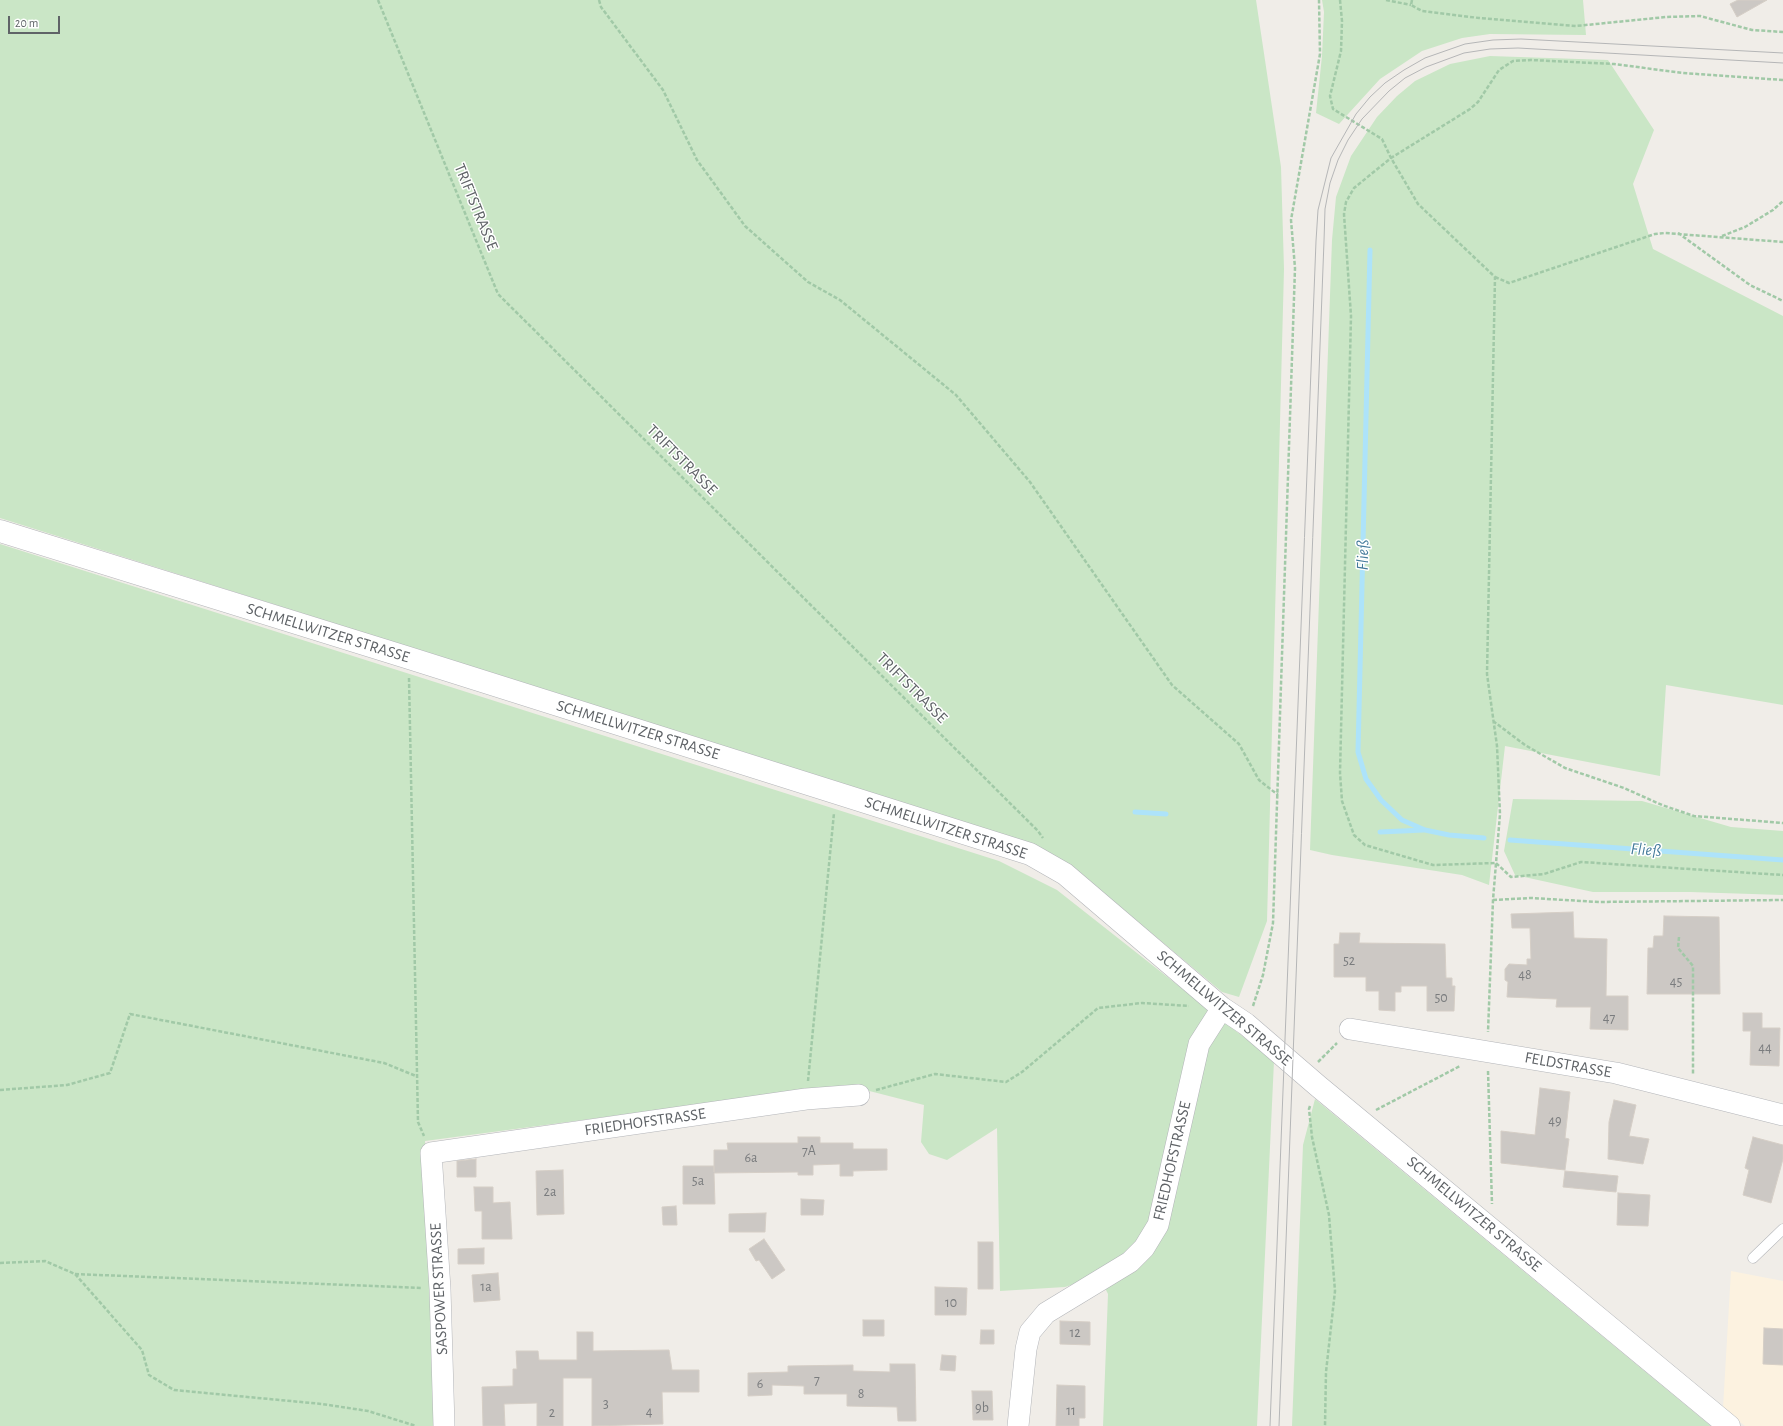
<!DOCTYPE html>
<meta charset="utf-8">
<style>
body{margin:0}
#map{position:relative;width:1783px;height:1426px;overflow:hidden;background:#f0ede8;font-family:"Alegreya Sans",sans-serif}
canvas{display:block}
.scale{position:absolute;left:8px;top:16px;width:52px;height:18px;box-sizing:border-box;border:2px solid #5f6367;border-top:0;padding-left:5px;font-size:12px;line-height:14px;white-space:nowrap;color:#5f6367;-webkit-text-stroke:3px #fff;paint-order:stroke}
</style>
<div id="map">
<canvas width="1783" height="1426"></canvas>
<div class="scale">20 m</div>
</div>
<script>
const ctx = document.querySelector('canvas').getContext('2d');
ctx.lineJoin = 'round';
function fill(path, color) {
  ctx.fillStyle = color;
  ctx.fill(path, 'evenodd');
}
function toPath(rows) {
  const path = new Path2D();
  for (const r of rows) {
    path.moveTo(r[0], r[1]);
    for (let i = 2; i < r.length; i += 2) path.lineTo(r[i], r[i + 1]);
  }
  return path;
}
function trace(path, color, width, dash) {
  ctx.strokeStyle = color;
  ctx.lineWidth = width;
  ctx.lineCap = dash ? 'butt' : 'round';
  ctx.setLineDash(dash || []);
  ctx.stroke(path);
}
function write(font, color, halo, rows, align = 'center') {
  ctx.font = font + ' "Alegreya Sans",sans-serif';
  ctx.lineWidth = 3;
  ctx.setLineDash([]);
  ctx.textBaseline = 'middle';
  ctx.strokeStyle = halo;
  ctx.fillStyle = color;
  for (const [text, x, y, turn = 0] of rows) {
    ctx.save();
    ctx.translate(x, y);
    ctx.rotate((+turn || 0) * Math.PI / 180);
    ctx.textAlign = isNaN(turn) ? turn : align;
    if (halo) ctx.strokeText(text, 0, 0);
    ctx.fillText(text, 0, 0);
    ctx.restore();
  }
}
fill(toPath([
 [1731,1271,1783,1281,1783,1426,1745,1426,1723,1408]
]), '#fcf2e0');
fill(toPath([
 [0,0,1256,0,1281,167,1284,269,1267,921,1239,997,1222,992,1076,870,996,832,0,518],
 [1322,0,1583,0,1586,35,1490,34,1462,38,1422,51,1380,79,1339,124,1316,113,1322,56,1324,12],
 [1490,56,1608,60,1654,130,1633,184,1653,249,1783,316,1783,705,1666,685,1660,776,1505,746,1489,885,1462,875,1332,855,1310,850,1332,240,1336,197,1351,156,1377,117,1397,96,1415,81,1450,64],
 [0,544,999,861,1057,890,1274,1061,1257,1426,1103,1426,1108,1294,1099,1276,1065,1287,1000,1291,997,1128,947,1160,929,1154,921,1142,924,1105,846,1085,425,1141,437,1426,0,1426],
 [1513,799,1642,801,1731,827,1783,831,1783,895,1690,892,1593,892,1515,875,1504,851],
 [1315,1099,1711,1426,1292,1426,1303,1145]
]), '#cae6c6');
trace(toPath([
 [1370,250,1358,752,1366,779,1381,800,1402,820,1425,830,1449,835,1484,838],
 [1135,812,1166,814],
 [1380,832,1424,830],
 [1510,840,1783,860]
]), '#ade3fa', 5);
const building = toPath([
 [1738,0,1767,0,1737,17,1730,4,1738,0],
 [1573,912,1574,938,1607,939,1606,996,1628,996,1628,1030,1590,1029,1591,1007,1556,1007,1557,999,1507,997,1508,982,1505,980,1505,969,1509,964,1527,965,1527,959,1531,959,1530,928,1512,928,1511,914,1573,912],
 [1664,916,1719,917,1720,994,1647,994,1648,948,1653,948,1654,936,1663,936,1664,916],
 [1340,933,1360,933,1359,943,1445,944,1446,978,1452,978,1452,986,1455,986,1454,1011,1427,1011,1427,986,1401,986,1401,992,1395,992,1395,1011,1379,1010,1379,991,1366,991,1366,977,1334,977,1334,944,1339,944,1340,933],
 [1743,1013,1762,1013,1762,1028,1780,1028,1779,1066,1750,1065,1751,1031,1743,1031,1743,1013],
 [1540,1088,1570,1092,1565,1138,1569,1139,1565,1170,1501,1163,1501,1131,1535,1135,1540,1088],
 [1614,1100,1636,1105,1629,1136,1649,1139,1643,1164,1608,1159,1609,1122,1614,1100],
 [798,1137,820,1137,820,1143,853,1143,853,1149,887,1149,887,1170,853,1171,853,1176,840,1176,840,1164,813,1165,813,1175,798,1175,798,1172,714,1173,715,1204,683,1204,683,1166,714,1166,714,1172,714,1150,728,1150,727,1143,798,1143,798,1137],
 [1753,1137,1783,1145,1783,1159,1771,1203,1743,1195,1749,1170,1745,1168,1753,1137],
 [476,1159,476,1177,457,1177,457,1161,476,1159],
 [563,1170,564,1214,537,1215,536,1171,563,1170],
 [1565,1171,1618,1176,1616,1192,1563,1187,1565,1171],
 [474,1187,493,1187,493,1203,510,1202,512,1239,482,1239,482,1211,475,1211,474,1187],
 [1618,1193,1650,1195,1648,1226,1617,1225,1618,1193],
 [801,1199,824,1200,823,1215,801,1215,801,1199],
 [676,1206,677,1225,663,1225,662,1207,676,1206],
 [766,1213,765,1232,729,1232,729,1214,766,1213],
 [764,1239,785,1270,772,1279,759,1260,756,1261,749,1249,764,1239],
 [978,1242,993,1242,993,1289,978,1289,978,1242],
 [484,1248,484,1264,458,1264,458,1249,484,1248],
 [498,1273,500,1300,474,1302,472,1275,498,1273],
 [935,1287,967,1288,966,1315,935,1315,935,1287],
 [863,1320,884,1320,884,1336,863,1336,863,1320],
 [1060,1321,1090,1322,1090,1345,1060,1344,1060,1321],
 [1764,1328,1783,1329,1783,1365,1763,1364,1764,1328],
 [981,1330,994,1330,994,1344,980,1344,981,1330],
 [577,1332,593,1332,593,1351,669,1350,672,1370,699,1370,699,1392,662,1392,663,1424,592,1426,592,1378,563,1378,563,1426,537,1426,537,1403,504,1404,505,1426,483,1426,482,1387,513,1386,513,1369,517,1369,516,1351,538,1351,539,1360,577,1360,577,1332],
 [942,1355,956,1356,955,1371,940,1370,942,1355],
 [890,1364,915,1364,916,1421,898,1421,897,1407,847,1406,847,1394,804,1394,804,1386,772,1385,772,1395,748,1396,748,1373,788,1372,788,1366,853,1365,853,1371,890,1372,890,1364],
 [1057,1385,1085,1386,1085,1418,1079,1418,1079,1426,1056,1426,1057,1385],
 [972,1391,992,1391,993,1420,973,1420,972,1391]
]);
fill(building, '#ccc8c4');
trace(building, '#d5cec6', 1);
const service = toPath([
 [1753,1258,1783,1229]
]);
const minor = toPath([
 [1350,1029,1616,1073,1783,1115],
 [444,1426,440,1289,431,1153,806,1099,859,1095],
 [1018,1426,1026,1349,1030,1332,1046,1313,1130,1262,1144,1248,1158,1225,1199,1044,1222,1008]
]);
const tertiary = toPath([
 [0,531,409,658,1030,854,1065,874,1222,1008,1246,1024,1318,1086,1729,1426]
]);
trace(service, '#b3b5b9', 11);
trace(minor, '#b3b5b9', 22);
trace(tertiary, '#b3b5b9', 23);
trace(toPath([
 [378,0,498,294,1038,831,1043,838],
 [599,0,601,7,663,90,697,160,745,226,808,282,840,300,956,395,1030,482,1172,685,1239,744,1259,780,1278,795],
 [1340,0,1342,21,1341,51,1330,96,1333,109,1382,139,1391,158,1354,188,1346,202,1344,214,1351,316,1340,773,1342,801,1354,835,1365,845,1433,865,1496,863,1493,900,1488,1032],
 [1386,0,1411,5],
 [1412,0,1411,5,1422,11,1479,18,1576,26,1666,17,1700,16,1752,30,1783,32],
 [1783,80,1683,73,1614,64,1531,60,1513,61,1499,70,1478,102,1470,109,1391,158,1418,204,1495,277,1487,674,1497,746,1500,814,1496,863,1511,877,1544,874,1581,862,1783,875],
 [1678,233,1750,285,1783,301],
 [1722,236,1745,227,1773,210,1783,201],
 [1495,277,1509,283,1655,234,1665,233,1783,242],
 [409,678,418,1122,424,1136],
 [1493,721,1525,745,1565,768,1624,788,1662,805,1694,816,1783,823],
 [1493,900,1531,898,1599,902,1783,900],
 [1679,937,1678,948,1693,966,1693,1074],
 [1253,1006,1263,975,1273,923,1295,268,1291,220,1320,54,1319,0],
 [1318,1062,1337,1043],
 [1488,1071,1492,1204],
 [808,1081,834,813],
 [0,1090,67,1085,110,1073,130,1014,384,1063,416,1076],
 [876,1090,935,1074,1006,1082,1022,1072,1098,1008,1142,1003,1189,1006],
 [1310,1106,1309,1109,1312,1137,1329,1215,1335,1291,1326,1372,1325,1426],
 [1376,1110,1460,1066],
 [0,1263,45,1261,75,1274,142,1350,149,1375,174,1390,322,1404,368,1411,416,1426],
 [75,1274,422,1288]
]), '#a1c9a7', 2.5, [4, 2]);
trace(service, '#fff', 10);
trace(minor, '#fff', 21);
trace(tertiary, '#fff', 22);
trace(toPath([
 [1270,1426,1316,241,1318,210,1331,158,1356,114,1370,97,1385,83,1404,70,1425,58,1465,44,1493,40,1521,39,1783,53],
 [1279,1426,1324,241,1325,209,1330,183,1338,160,1348,140,1362,119,1389,91,1405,78,1426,67,1464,53,1490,49,1518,48,1783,63]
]), '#b5b6b7', 1);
write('14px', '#7a7c7e', null, [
 ["52",1349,961],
 ["48",1525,975],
 ["45",1676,982],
 ["50",1441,998],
 ["47",1609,1018],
 ["44",1765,1048],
 ["49",1555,1121],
 ["7A",809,1151],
 ["6a",751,1158],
 ["5a",698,1181],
 ["2a",550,1192],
 ["1a",486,1287],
 ["10",951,1303],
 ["12",1075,1333],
 ["7",817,1380],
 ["6",760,1384],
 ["8",861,1394],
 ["3",606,1404],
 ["9b",982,1408],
 ["11",1071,1411],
 ["4",649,1412],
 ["2",552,1413]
]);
write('16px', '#5f6367', '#fff', [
 ["TRIFTSTRASSE",476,207,68],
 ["TRIFTSTRASSE",682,460,45],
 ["SCHMELLWITZER STRASSE",328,633,17],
 ["TRIFTSTRASSE",912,688,45],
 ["SCHMELLWITZER STRASSE",638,730,17],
 ["SCHMELLWITZER STRASSE",946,828,18],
 ["SCHMELLWITZER STRASSE",1224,1008,40],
 ["FELDSTRASSE",1568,1065,10],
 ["FRIEDHOFSTRASSE",645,1122,-8],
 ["FRIEDHOFSTRASSE",1172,1161,-77],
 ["SCHMELLWITZER STRASSE",1474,1214,40],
 ["SASPOWER STRASSE",439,1289,-93]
]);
write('italic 17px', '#437a9b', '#fff', [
 ["Fließ",1363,555,-89],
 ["Fließ",1646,850,4]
]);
</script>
